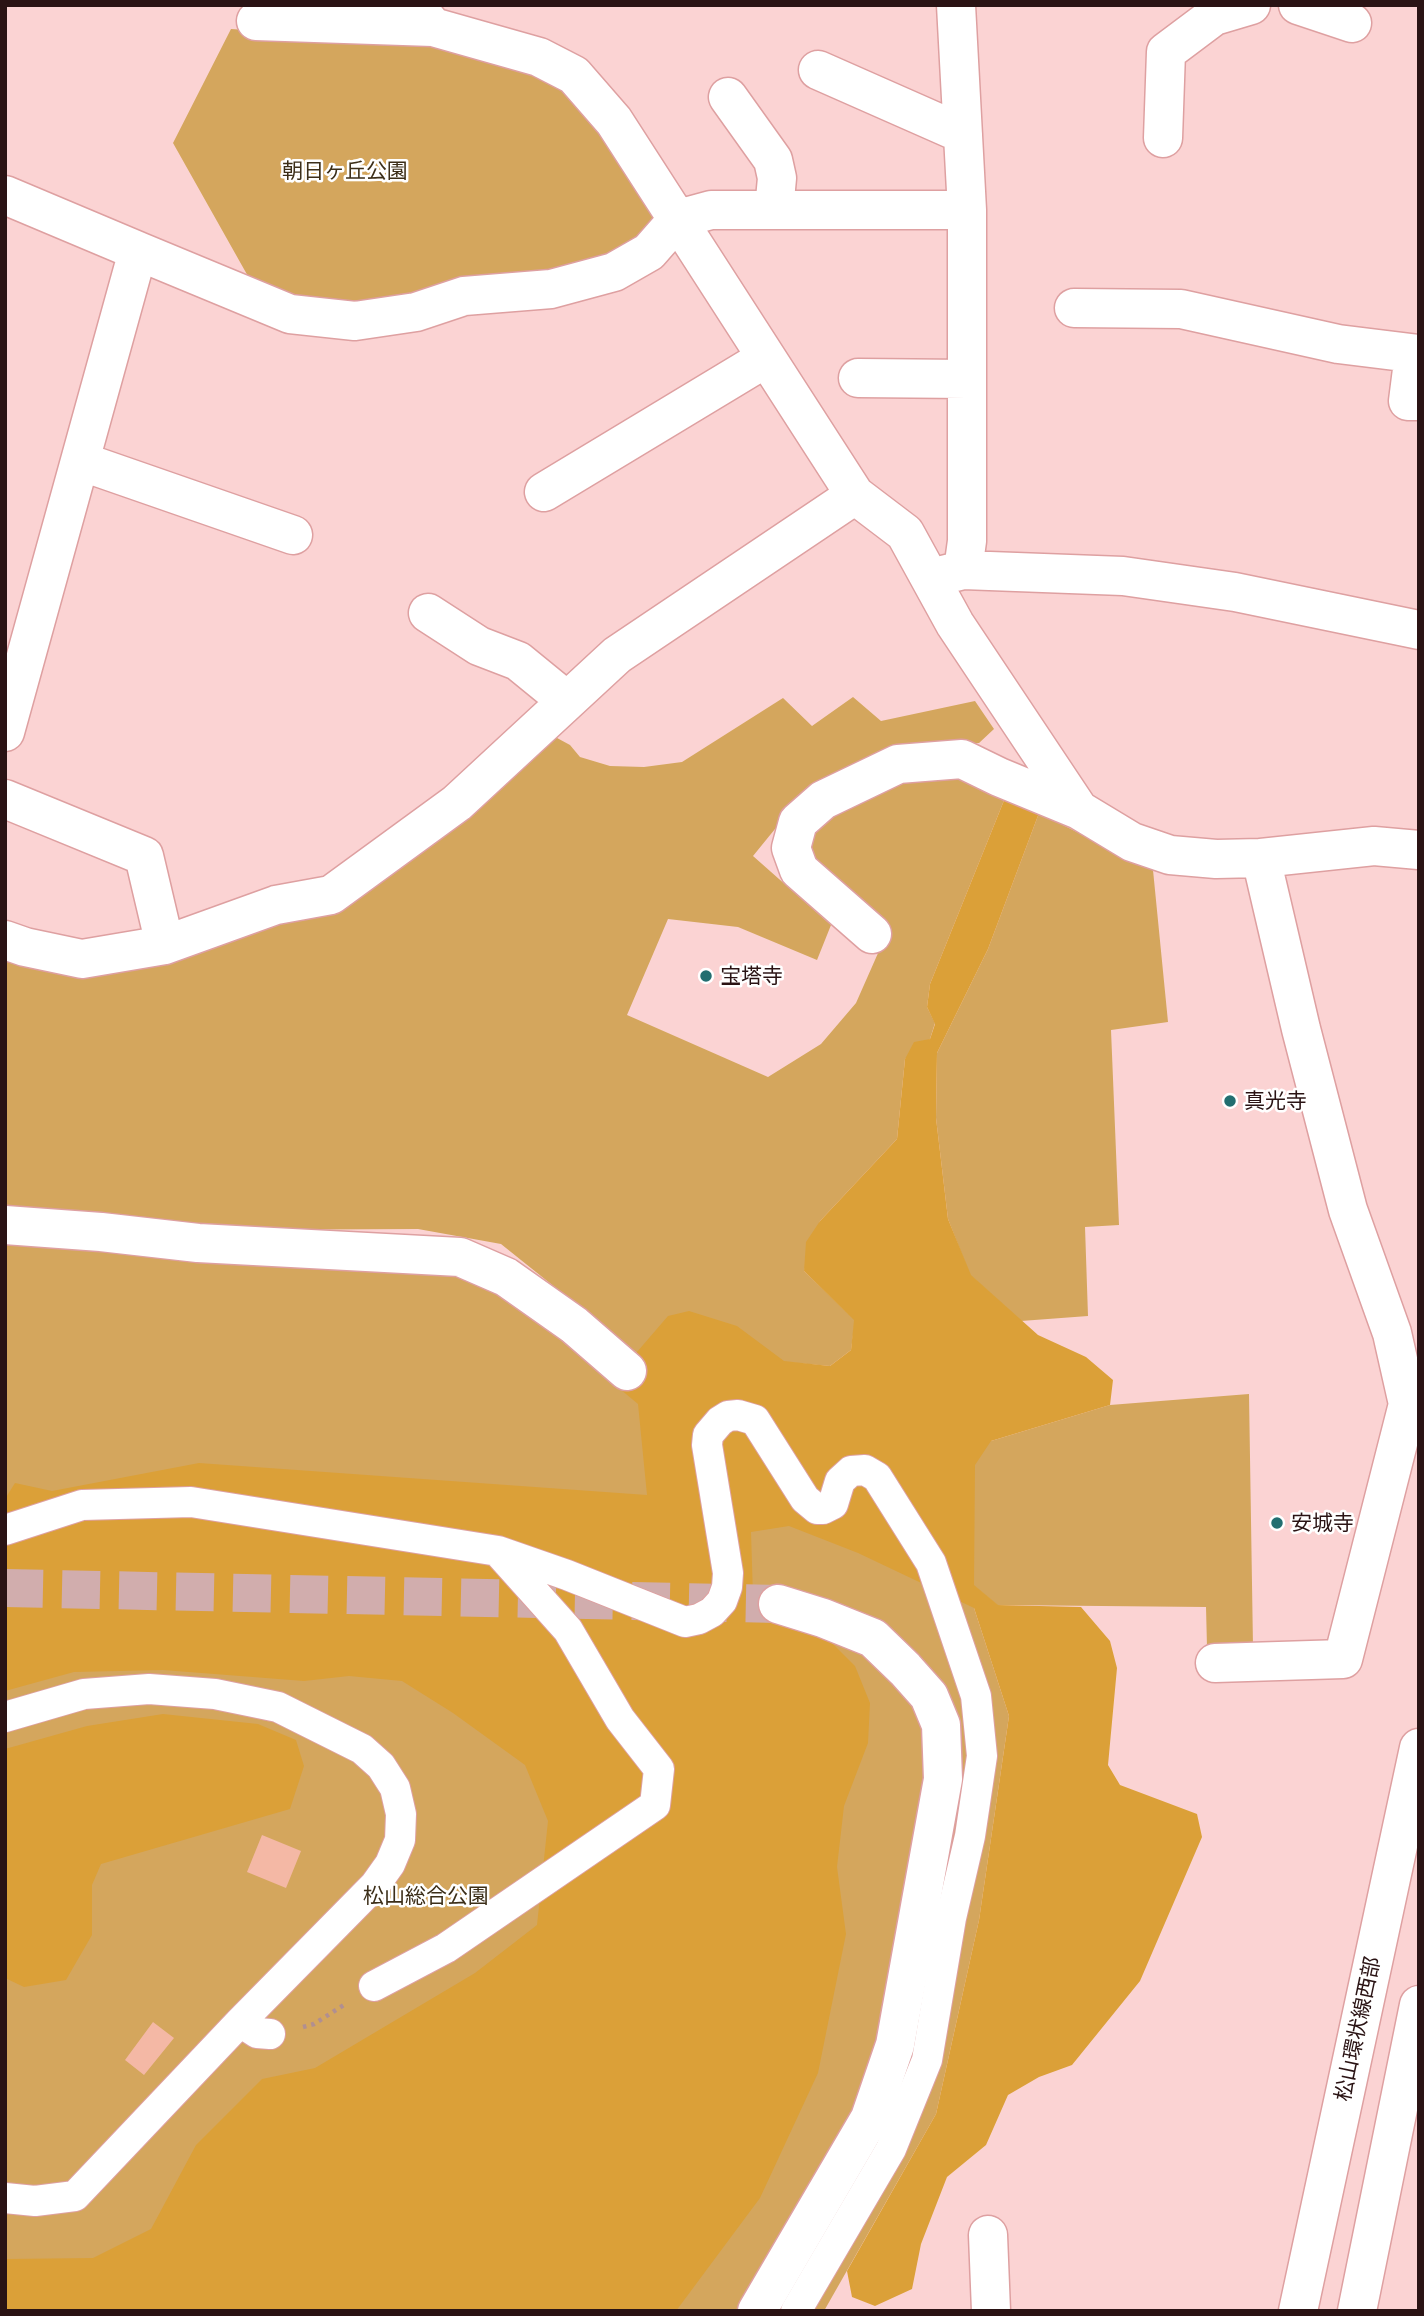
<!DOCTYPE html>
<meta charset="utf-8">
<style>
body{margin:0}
#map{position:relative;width:1424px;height:2316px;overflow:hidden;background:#fbd3d3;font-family:"Golos Text",sans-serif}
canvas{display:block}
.frame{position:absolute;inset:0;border:7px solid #2a1314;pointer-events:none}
</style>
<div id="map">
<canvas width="1424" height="2316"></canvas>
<div class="frame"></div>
</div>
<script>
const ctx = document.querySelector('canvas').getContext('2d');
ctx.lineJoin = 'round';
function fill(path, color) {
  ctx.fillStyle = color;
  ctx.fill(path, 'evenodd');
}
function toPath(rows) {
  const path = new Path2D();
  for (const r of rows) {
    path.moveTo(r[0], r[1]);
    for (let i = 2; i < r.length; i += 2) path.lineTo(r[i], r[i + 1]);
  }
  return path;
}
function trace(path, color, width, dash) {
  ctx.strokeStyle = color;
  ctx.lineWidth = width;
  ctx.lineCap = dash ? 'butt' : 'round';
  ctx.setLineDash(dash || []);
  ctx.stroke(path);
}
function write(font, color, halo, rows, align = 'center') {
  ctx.font = font + ' "Golos Text","Noto Sans JP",sans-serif';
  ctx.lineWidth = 5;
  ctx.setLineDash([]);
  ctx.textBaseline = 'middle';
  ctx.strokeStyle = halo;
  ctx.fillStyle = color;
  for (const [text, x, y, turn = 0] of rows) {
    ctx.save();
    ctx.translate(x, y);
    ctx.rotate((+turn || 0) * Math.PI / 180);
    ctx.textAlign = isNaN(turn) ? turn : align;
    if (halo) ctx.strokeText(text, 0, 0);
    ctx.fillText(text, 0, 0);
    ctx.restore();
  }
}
fill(toPath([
 [231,29,427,42,542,72,568,88,664,215,614,272,362,308,301,302,249,278,173,143],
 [853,697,881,721,975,701,994,729,979,743,947,745,788,813,753,856,831,925,817,960,738,927,668,919,627,1015,768,1077,821,1044,856,1003,890,926,823,870,807,844,808,829,909,775,960,774,1005,798,930,984,927,1007,935,1023,930,1039,905,1059,897,1139,820,1221,804,1271,855,1320,851,1350,830,1366,785,1362,991,1441,1110,1405,1249,1394,1253,1647,1207,1647,1206,1607,997,1605,974,1586,974,1608,1009,1716,979,1920,936,2114,824,2311,5,2311,5,1236,454,1273,489,1281,619,1388,637,1353,501,1244,418,1229,204,1230,5,1214,5,956,239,933,546,732,570,745,580,757,610,766,644,767,682,762,783,698,812,726],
 [1039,813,1153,870,1168,1022,1111,1030,1119,1225,1085,1227,1088,1316,1021,1321,970,1275,948,1219,936,1118,937,1053,988,949]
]), '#d4a65d');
fill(toPath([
 [1005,798,1039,813,988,949,937,1053,936,1118,948,1219,971,1275,1038,1335,1086,1357,1113,1380,1110,1405,991,1441,975,1465,974,1585,998,1605,1081,1607,1110,1641,1117,1668,1108,1765,1120,1785,1197,1814,1202,1837,1140,1981,1072,2065,1039,2077,1008,2095,986,2145,947,2177,921,2244,912,2289,875,2306,852,2297,847,2271,936,2114,979,1920,1009,1716,974,1608,858,1553,789,1526,751,1532,753,1596,774,1611,827,1638,855,1666,870,1703,868,1743,844,1806,837,1867,846,1934,818,2073,760,2198,676,2311,5,2311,5,2259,93,2258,151,2229,196,2145,262,2079,315,2068,475,1973,537,1925,548,1821,525,1765,453,1713,402,1681,349,1676,304,1681,163,1670,74,1672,5,1691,5,1499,15,1483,52,1491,199,1463,647,1495,638,1404,620,1389,637,1352,668,1316,689,1311,737,1326,784,1361,830,1366,851,1350,854,1320,804,1271,806,1242,820,1221,897,1139,905,1059,914,1042,930,1039,935,1024,927,1007,930,984],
 [163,1714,258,1724,296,1740,304,1766,290,1809,101,1864,92,1885,92,1935,66,1980,24,1987,5,1978,5,1749,87,1726]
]), '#dba038');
fill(toPath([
 [262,1835,301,1851,286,1888,247,1872],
 [153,2022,174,2038,144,2075,125,2060]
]), '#f4b8a5');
trace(toPath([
 [5,1588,778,1604]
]), '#d1adad', 38, [38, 19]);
const pedestrian = toPath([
 [5,1530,82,1505,191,1502,498,1551,567,1575,685,1622,699,1619,712,1612,722,1601,727,1587,728,1573,707,1445,708,1435,720,1421,728,1416,738,1415,755,1420,805,1499,817,1509,823,1509,833,1504,840,1481,851,1471,865,1470,877,1477,931,1563,976,1696,982,1756,970,1836,951,1918,927,2060,891,2149,796,2311],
 [5,1717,84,1694,149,1689,215,1694,278,1707,362,1749,381,1766,395,1788,401,1814,400,1840,390,1864,375,1885,240,2022,75,2196,35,2201,5,2198],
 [374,1986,446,1948,655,1805,659,1769,620,1719,568,1630,500,1554],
 [240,2022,257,2033,270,2034]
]);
const minor = toPath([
 [415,5,433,27,539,57,574,75,614,121,855,495,905,533,955,624,1079,810,1132,842,1170,855,1216,859,1261,858,1301,1029,1348,1210,1392,1333,1408,1404,1419,1409],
 [956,5,967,210,967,541,963,570],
 [1298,5,1352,23],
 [256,21,433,27],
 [818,70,963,134],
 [728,97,773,160,777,178,774,210],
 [1163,138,1166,52,1214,16,1251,5],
 [5,195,138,251,5,732],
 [138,251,290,314,355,321,416,312,464,296,551,289,614,272,649,252,678,219,711,210,967,210],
 [1074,308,1181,309,1338,344,1419,354],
 [1414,354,1408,401,1419,401],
 [858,378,967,379],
 [80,461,293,535],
 [544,492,766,358],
 [939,576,963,570,1123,576,1235,592,1419,630],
 [428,613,479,646,518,661,567,701],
 [5,799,144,856,165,945],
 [1261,858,1374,846,1419,850],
 [872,934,799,870,791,848,798,822,823,800,898,764,962,759,999,777,1079,810],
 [5,940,25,947,82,959,165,945,276,905,331,895,457,803,617,655,855,495],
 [5,1225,101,1232,198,1243,460,1257,506,1277,574,1325,627,1371],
 [1215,1663,1343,1659,1408,1404],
 [988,2235,991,2311]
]);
const tertiary = toPath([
 [757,2311,870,2118,895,2045,943,1779,941,1725,929,1696,905,1669,873,1638,823,1618,778,1604],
 [1298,2311,1419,1748],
 [1357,2311,1419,2005]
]);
trace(pedestrian, '#dea0a1', 32);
trace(minor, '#dea0a1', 41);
trace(tertiary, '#dea0a1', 41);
trace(toPath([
 [303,2027,314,2024,347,2003]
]), '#b18f90', 4.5, [3.5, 5]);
trace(pedestrian, '#fff', 30);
trace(minor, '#fff', 38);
trace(tertiary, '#fff', 38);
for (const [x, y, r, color] of [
 [706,976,7,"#226e70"],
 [1230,1101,7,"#226e70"],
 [1277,1523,7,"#226e70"]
]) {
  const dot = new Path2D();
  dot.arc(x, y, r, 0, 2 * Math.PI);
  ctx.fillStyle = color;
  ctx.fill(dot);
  trace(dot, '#fff', 2.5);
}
write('21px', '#3c2e18', '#fff', [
 ["朝日ヶ丘公園",345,171],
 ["松山総合公園",426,1896]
]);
write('21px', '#2a1314', '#fff', [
 ["宝塔寺",720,976],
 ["真光寺",1244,1101],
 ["安城寺",1291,1523]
], 'left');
write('21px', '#2a1314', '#fff', [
 ["松山環状線西部",1358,2029,-78]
]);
</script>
